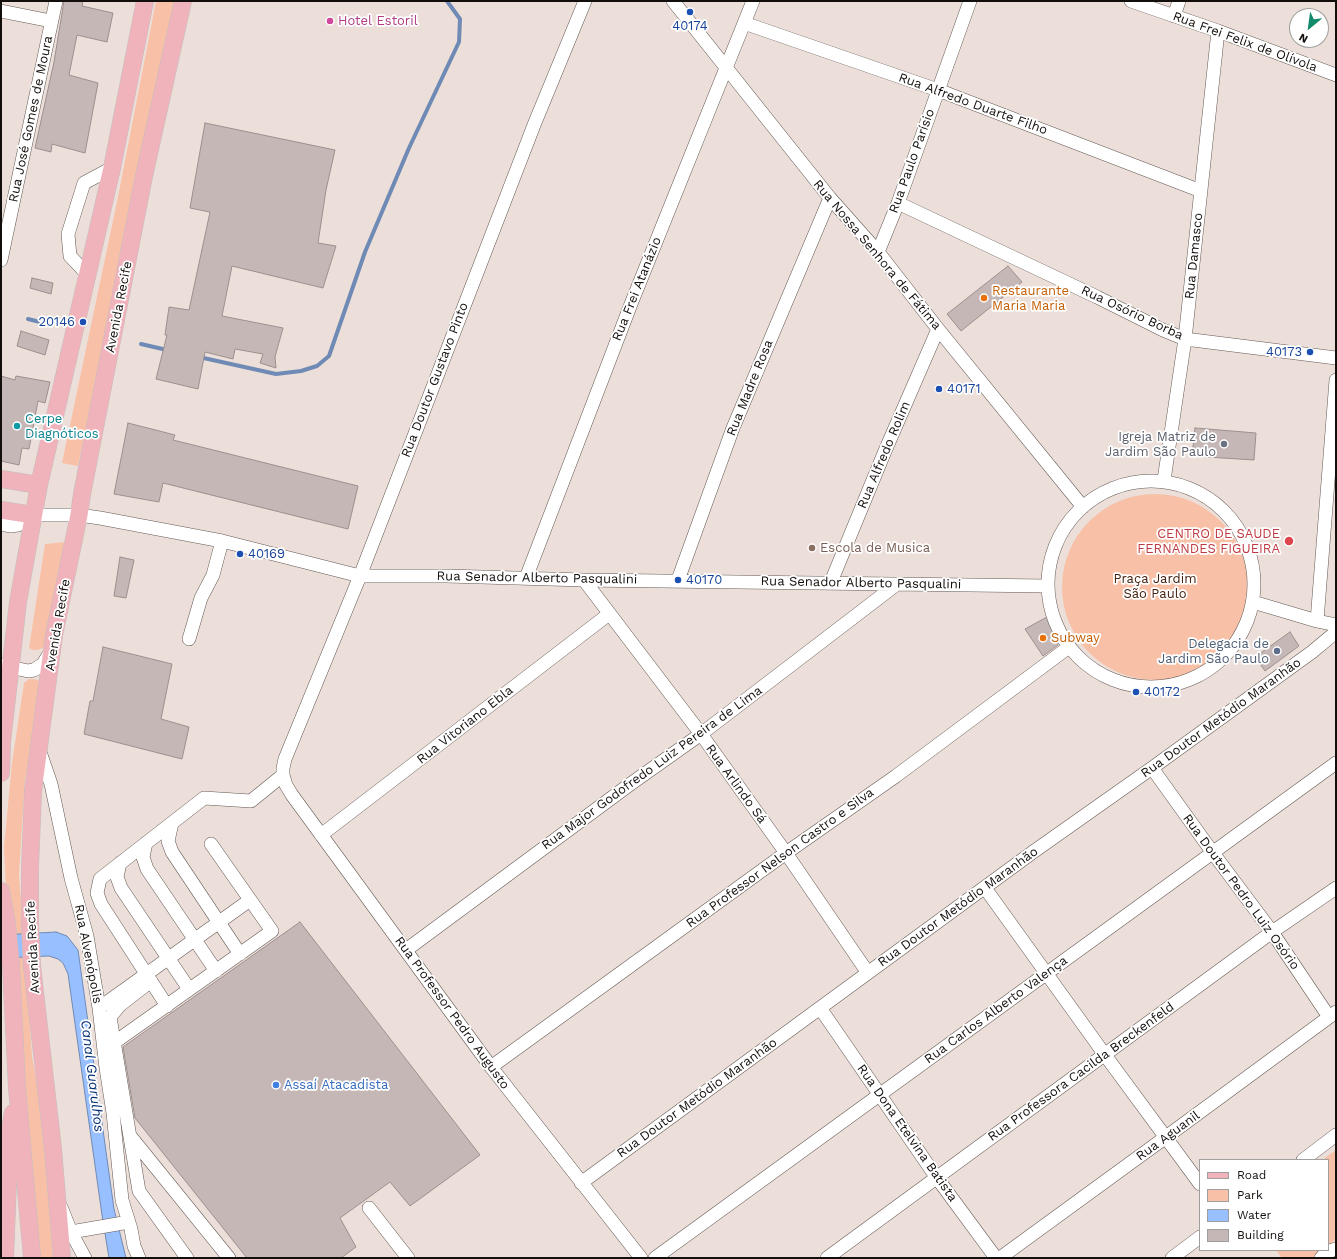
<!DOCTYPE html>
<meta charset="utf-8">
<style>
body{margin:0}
#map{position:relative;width:1337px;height:1259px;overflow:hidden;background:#ecdfd9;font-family:"Work Sans",sans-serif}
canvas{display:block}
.frame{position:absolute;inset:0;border:2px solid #120e0c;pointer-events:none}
.legend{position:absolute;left:1199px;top:1159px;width:130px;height:92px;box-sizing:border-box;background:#fff;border:1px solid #a09f9e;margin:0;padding:5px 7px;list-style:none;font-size:12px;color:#120e0c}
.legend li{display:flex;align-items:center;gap:8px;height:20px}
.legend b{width:20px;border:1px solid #a09f9e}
.north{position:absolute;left:1289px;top:8px;width:40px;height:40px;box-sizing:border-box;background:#fff;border:1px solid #a09f9e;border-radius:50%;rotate:209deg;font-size:11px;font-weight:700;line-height:16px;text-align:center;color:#120e0c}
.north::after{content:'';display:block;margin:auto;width:14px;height:18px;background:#128a6c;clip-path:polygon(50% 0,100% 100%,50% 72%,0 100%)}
</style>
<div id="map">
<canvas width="1337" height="1259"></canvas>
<div class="frame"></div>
<ul class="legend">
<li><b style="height:5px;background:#f0b2bb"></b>Road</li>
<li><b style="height:11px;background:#f8c1a7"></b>Park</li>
<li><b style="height:11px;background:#98bfff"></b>Water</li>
<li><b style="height:11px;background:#c5b7b6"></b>Building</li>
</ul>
<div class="north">N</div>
</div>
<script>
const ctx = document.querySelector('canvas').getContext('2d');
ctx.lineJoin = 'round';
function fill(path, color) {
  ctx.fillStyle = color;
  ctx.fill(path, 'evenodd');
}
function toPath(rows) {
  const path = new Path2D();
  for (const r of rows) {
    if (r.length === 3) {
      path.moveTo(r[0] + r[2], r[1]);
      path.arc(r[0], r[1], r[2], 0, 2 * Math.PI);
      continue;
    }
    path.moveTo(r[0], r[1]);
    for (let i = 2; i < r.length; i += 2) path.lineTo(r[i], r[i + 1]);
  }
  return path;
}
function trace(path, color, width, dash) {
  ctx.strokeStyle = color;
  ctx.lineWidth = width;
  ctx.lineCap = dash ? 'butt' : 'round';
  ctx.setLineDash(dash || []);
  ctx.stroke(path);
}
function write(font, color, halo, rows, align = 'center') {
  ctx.font = font + ' "Work Sans",sans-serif';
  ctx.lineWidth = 3.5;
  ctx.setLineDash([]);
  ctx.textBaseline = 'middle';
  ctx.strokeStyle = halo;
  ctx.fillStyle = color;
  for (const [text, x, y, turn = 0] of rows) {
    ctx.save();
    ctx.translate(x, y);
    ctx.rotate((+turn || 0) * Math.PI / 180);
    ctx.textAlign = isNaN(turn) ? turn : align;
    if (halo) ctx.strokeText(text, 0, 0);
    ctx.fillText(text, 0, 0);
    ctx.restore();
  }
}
fill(toPath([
 [156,1,176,1,78,466,62,463,118,197],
 [1155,587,93],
 [66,542,47,643,43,648,37,650,33,650,29,648,45,544],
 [29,679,32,679,38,680,41,688,25,781,19,873,32,1056,40,1101,51,1221,53,1258,37,1258,6,892,4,847,12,763,24,683],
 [1336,1150,1336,1239,1328,1246,1328,1160,1322,1160],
 [1276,1250,1323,1250,1313,1258,1282,1258]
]), '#f8c1a7');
const water = toPath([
 [56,932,67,936,78,950,114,1209,126,1258,109,1258,102,1215,68,974,63,963,58,959,49,956,1,958,1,935,56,932]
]);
fill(water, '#98bfff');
trace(water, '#708ab6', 1);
trace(toPath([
 [28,319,40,322],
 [141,344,167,350],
 [199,357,276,374,301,371,317,366,329,356,365,252,409,148,459,42,460,19,447,1]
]), '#708ab6', 4);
const building = toPath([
 [64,1,83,1,82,6,113,13,107,42,77,35,69,75,98,83,85,153,52,144,51,152,35,148,54,62,64,1],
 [205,123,335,150,326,190,318,243,336,246,323,288,232,266,222,316,283,328,275,357,276,368,260,363,263,354,235,349,233,359,205,352,198,389,156,379,167,335,165,335,169,307,189,310,210,212,190,208,205,123],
 [1008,266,1022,282,961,331,947,314,1008,266],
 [32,278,53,283,51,294,30,288,32,278],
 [21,331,49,340,45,355,17,346,21,331],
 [1,376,15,380,16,376,50,382,45,403,38,401,29,449,22,448,19,465,1,461,1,376],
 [128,423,175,435,173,440,358,486,348,529,163,483,159,502,114,494,128,423],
 [1195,428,1256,433,1254,460,1192,456,1195,428],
 [120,557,134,560,126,598,114,596,120,557],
 [1047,617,1058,645,1043,656,1025,629,1047,617],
 [1290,632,1299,646,1265,671,1255,657,1290,632],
 [103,647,172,664,161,719,189,727,182,759,84,734,90,701,93,701,103,647],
 [300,922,480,1155,410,1206,390,1182,340,1218,356,1247,341,1258,247,1258,135,1118,123,1047,300,922]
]);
fill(building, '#c5b7b6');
trace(building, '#9c8f8e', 1);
const minor = toPath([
 [585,1,534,125,360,576,285,759,283,768,283,775,286,785,292,795,491,1067,641,1258],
 [673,1,830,198,878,252,938,329,1083,507],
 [1131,1,1218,31,1336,75],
 [1,11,51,21],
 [1174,16,1179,1],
 [744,23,938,90,1201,191],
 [898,203,1097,297,1163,330,1185,339,1336,358],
 [878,252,898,203,970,1],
 [1,260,56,1],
 [87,274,70,256,68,234,84,183,112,168],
 [1164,480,1185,339,1218,31],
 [1151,584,103],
 [1,524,10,526,18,525,24,522,33,515,79,515,100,518,222,541,360,576,447,576,584,580,1047,586],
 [526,578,631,304,753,1],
 [584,580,701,734,786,853,868,973],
 [678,580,733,428,830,198],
 [831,582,885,451,938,329],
 [1253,602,1317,621,1336,625],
 [1317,621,1336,380],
 [189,639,201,598,213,575,222,541],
 [1,665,28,671,34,670,43,664,51,651],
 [39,749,51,784,71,878,87,936,99,1008,106,1068,113,1113,122,1200,131,1229,134,1246,139,1258],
 [1152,768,1213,853,1272,932,1329,1017],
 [172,823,168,841,172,852,240,954],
 [321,835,609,614],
 [146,843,143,857,147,869,216,971],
 [120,863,117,877,121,888,189,989],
 [985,888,1105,1055,1200,1184],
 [406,950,629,785,701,734,897,584],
 [151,981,120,1005,110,1017,139,1191,187,1258],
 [167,1006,101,904,97,893,100,879,204,798,251,801,283,775],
 [99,1008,250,900],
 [820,1008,937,1178,996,1258],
 [115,1042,272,931,211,844],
 [491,1067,786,853,896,776,1069,647],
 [131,1137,229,1258],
 [1303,1160,1336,1135],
 [581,1183,1033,852,1152,768,1312,652,1336,632],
 [61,1207,71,1232,85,1258],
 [369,1208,408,1258],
 [71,1232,129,1222],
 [655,1258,1336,763],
 [827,1258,1272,932,1336,888],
 [1000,1258,1166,1137,1336,1012],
 [1172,1258,1200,1237],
 [1321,1258,1327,1252,1336,1249]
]);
const major = toPath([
 [1,479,39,485],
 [1,510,33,515],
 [1,773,2,742,18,602,39,485,112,168,145,1],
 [1,891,7,924,11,966,17,1088,32,1258],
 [5,1258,10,1129,13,1113],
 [62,1258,53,1149,32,966,30,924,30,868,33,791,54,635,79,515,82,494,144,176,183,1]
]);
trace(minor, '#645954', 14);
trace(major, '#c1c0c0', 18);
trace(minor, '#fff', 13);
trace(major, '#f0b2bb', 17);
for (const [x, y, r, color] of [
 [690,12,4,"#1a4fb4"],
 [330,21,4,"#d1479c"],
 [984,298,4,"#e8710a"],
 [83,322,4,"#1a4fb4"],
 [1310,352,4,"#1a4fb4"],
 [939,389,4,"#1a4fb4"],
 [17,426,4,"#0f9aa8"],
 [1224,444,4,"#6b7280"],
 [1289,541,5,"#e0444e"],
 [812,548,4,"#8d6e63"],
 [240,554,4,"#1a4fb4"],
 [678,580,4,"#1a4fb4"],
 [1043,638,4,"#e8710a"],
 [1277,651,4,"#5c6f8a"],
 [1136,692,4,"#1a4fb4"],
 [276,1085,4,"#3f7fe0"]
]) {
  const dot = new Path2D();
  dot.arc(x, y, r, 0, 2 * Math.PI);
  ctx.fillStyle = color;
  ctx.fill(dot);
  trace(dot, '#fff', 1.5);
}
write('13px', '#b23c85', '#fff', [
 ["Hotel Estoril",338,21]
], 'left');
write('13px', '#164399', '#fff', [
 ["40174",690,26,"center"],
 ["20146",75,322,"right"],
 ["40173",1302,352,"right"],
 ["40171",947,389],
 ["40169",248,554],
 ["40170",686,580],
 ["40172",1144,692]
], 'left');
write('13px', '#120e0c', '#fff', [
 ["Rua Frei Felix de Olívola",1245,42,20],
 ["Rua Alfredo Duarte Filho",973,104,20],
 ["Rua José Gomes de Moura",31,119,-78],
 ["Rua Paulo Parísio",912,161,-70],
 ["Rua Nossa Senhora de Fátima",877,255,50],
 ["Rua Damasco",1194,256,-84],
 ["Rua Frei Atanázio",637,289,-68],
 ["Avenida Recife",119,307,-79],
 ["Rua Osório Borba",1132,313,25],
 ["Rua Doutor Gustavo Pinto",435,380,-69],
 ["Rua Madre Rosa",750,388,-68],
 ["Rua Alfredo Rolim",884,455,-67],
 ["Rua Senador Alberto Pasqualini",537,578,1],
 ["Rua Senador Alberto Pasqualini",861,583,1],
 ["Avenida Recife",58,625,-80],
 ["Rua Doutor Metódio Maranhão",1221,718,-36],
 ["Rua Vitoriano Ebla",465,725,-38],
 ["Rua Major Godofredo Luiz Pereira de Lima",652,768,-36],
 ["Rua Arlindo Sá",736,784,54],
 ["Rua Professor Nelson Castro e Silva",780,858,-36],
 ["Rua Doutor Pedro Luiz Osório",1241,892,54],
 ["Rua Doutor Metódio Maranhão",958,907,-36],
 ["Avenida Recife",33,947,-93],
 ["Rua Alvenópolis",88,954,79],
 ["Rua Carlos Alberto Valença",996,1010,-36],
 ["Rua Professor Pedro Augusto",452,1013,54],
 ["Rua Professora Cacilda Breckenfeld",1081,1072,-36],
 ["Rua Doutor Metódio Maranhão",697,1098,-36],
 ["Rua Dona Etelvina Batista",907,1133,55],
 ["Rua Aguanil",1168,1136,-36]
]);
write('13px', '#c56008', '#fff', [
 ["Restaurante",992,291],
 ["Maria Maria",992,306],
 ["Subway",1051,638]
], 'left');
write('13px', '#0d838f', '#fff', [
 ["Cerpe",25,419],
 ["Diagnóticos",25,434]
], 'left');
write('13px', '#5b616d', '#fff', [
 ["Igreja Matriz de",1216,437],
 ["Jardim São Paulo",1216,452]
], 'right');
write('13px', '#be3a42', '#fff', [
 ["CENTRO DE SAUDE",1280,534],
 ["FERNANDES FIGUEIRA",1280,549]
], 'right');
write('13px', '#785e54', '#fff', [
 ["Escola de Musica",820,548]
], 'left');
write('13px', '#462210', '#fff', [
 ["Praça Jardim",1155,579],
 ["São Paulo",1155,594]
]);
write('13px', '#4e5e75', '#fff', [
 ["Delegacia de",1269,644],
 ["Jardim São Paulo",1269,659]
], 'right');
write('13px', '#366cbe', '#fff', [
 ["Assaí Atacadista",284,1085]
], 'left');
write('italic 14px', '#042e71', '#fff', [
 ["Canal Guarulhos",92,1076,83]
]);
</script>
